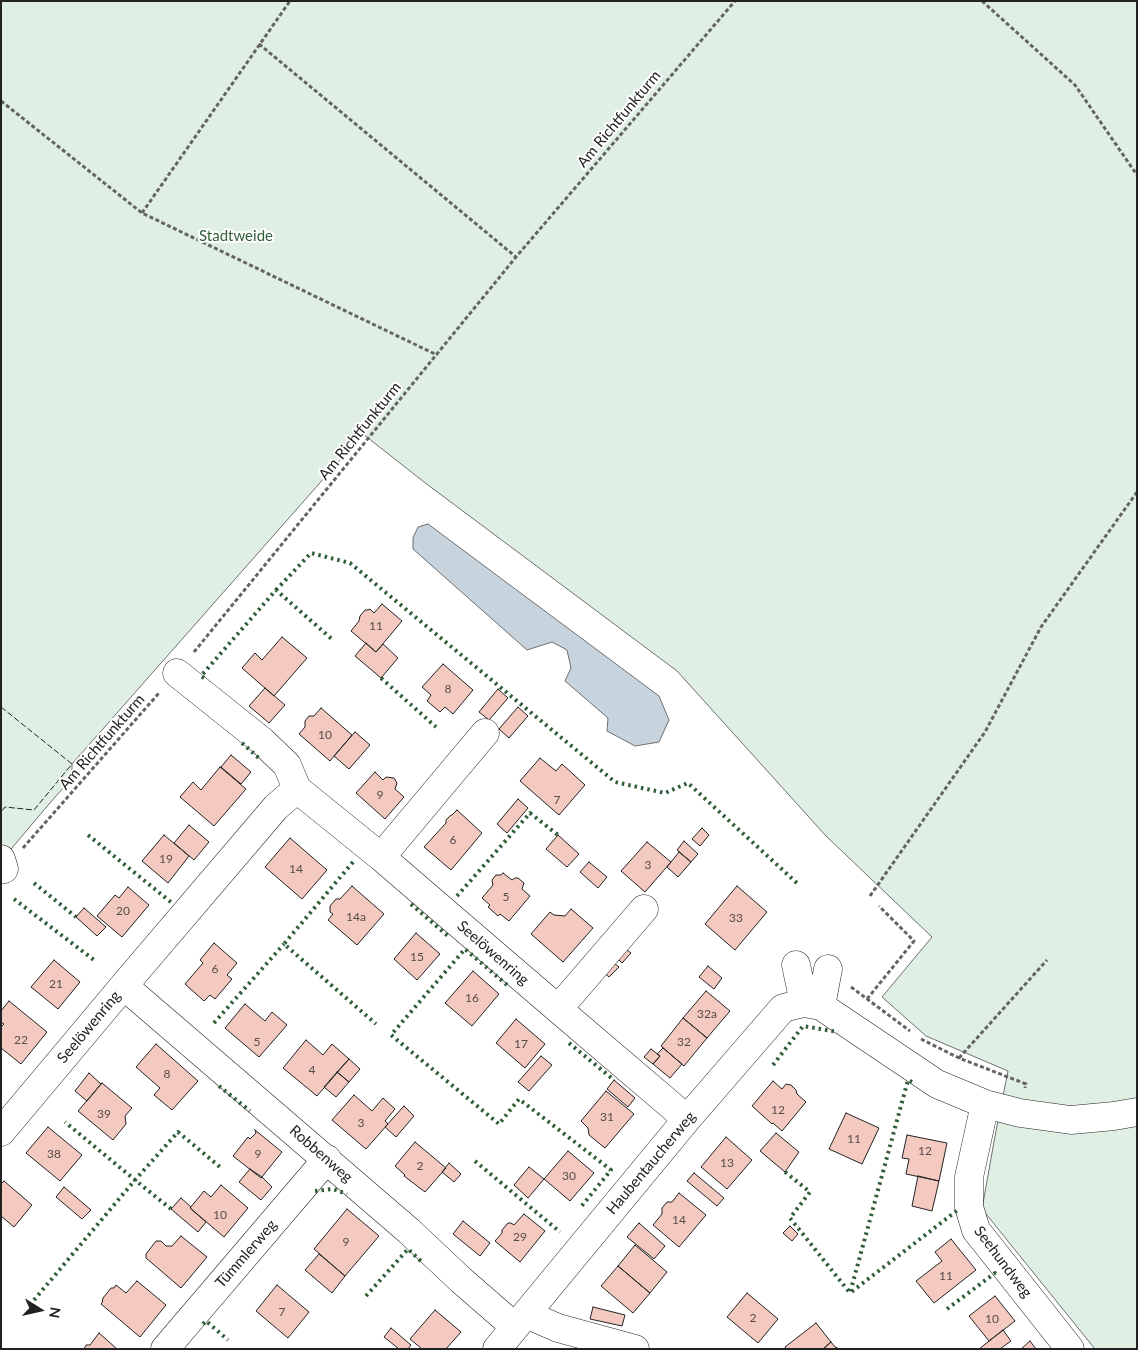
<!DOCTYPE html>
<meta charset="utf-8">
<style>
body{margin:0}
#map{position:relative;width:1138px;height:1350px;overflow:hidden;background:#fff;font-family:Lato,sans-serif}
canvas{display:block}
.frame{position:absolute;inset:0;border:2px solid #222;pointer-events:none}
.north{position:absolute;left:15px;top:1285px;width:50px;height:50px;-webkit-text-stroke:4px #fff;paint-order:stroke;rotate:100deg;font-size:14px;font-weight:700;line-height:20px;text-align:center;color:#222}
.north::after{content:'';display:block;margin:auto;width:18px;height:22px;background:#222;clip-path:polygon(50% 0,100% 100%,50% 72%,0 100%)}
</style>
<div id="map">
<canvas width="1138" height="1350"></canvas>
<div class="frame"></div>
<div class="north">N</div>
</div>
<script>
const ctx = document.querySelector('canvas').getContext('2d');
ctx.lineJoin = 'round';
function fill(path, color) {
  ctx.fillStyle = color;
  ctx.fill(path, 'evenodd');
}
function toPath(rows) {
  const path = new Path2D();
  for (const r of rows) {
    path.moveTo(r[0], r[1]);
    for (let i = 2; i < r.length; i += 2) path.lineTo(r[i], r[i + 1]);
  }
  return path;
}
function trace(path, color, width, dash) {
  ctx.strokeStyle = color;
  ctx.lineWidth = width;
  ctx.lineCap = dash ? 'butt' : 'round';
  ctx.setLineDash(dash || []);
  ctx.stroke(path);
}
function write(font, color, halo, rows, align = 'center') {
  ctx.font = font + ' Lato,sans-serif';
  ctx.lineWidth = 4;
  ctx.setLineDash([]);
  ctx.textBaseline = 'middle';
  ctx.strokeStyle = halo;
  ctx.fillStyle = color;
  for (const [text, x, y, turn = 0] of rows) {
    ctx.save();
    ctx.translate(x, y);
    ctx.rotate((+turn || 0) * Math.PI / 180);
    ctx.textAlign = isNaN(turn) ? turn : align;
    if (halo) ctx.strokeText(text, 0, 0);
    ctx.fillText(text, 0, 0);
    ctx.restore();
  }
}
const green = toPath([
 [1,1,1137,1,1137,1349,1095,1349,982,1209,995,1136,1008,1071,926,1036,882,997,932,937,826,836,677,671,424,482,363,434,72,764,72,778,49,804,1,861,1,1]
]);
fill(green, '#e0efe3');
trace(green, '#6f6f6f', 1);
const water = toPath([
 [428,524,659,696,669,720,659,742,635,746,607,731,608,718,565,681,571,668,567,650,552,642,527,650,413,549,413,538,418,527,428,524]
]);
fill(water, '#c7d3dd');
trace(water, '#6f6f6f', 1);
const building = toPath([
 [382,604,402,621,376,652,351,631,359,621,360,616,365,610,368,610,370,609,374,613,382,604],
 [282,637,307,658,274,696,242,668,255,653,262,660,282,637],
 [366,643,376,652,383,644,398,658,381,678,355,656,366,643],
 [443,664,473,690,453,714,445,707,440,712,427,701,431,695,422,687,443,664],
 [265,688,285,705,269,723,249,706,265,688],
 [498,689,508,698,489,720,479,712,498,689],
 [518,707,528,716,509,738,499,729,518,707],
 [321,708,352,735,330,761,299,734,305,727,305,721,309,716,314,716,321,708],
 [355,732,370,745,349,769,334,756,355,732],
 [231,755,251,772,241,784,221,767,231,755],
 [540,758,556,771,562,764,585,785,559,815,520,781,540,758],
 [220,767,246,789,214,826,180,797,193,782,201,790,220,767],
 [375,772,383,780,386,777,394,778,397,783,395,789,404,797,385,819,356,793,375,772],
 [518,799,528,808,507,833,497,824,518,799],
 [457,810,482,833,451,870,424,847,446,823,446,820,451,815,452,815,457,810],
 [189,825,209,842,194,860,174,843,189,825],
 [702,828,709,835,700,846,692,839,702,828],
 [164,835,189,856,168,883,142,861,164,835],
 [558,835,579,854,567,867,546,849,558,835],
 [290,838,327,870,302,899,265,867,290,838],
 [684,841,698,854,691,862,677,850,684,841],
 [647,842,671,862,645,892,621,871,647,842],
 [679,852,691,862,678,877,667,867,679,852],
 [589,862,607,877,598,888,580,872,589,862],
 [503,873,512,880,515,878,518,878,524,883,522,889,530,896,509,921,500,914,498,916,488,907,490,905,482,898,493,885,492,880,496,875,501,875,503,873],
 [352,886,384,914,357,945,328,920,333,914,330,912,330,906,336,899,340,899,352,886],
 [737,886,767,912,735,950,705,924,737,886],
 [128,887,149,905,122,937,97,916,115,895,119,898,128,887],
 [84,908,106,927,97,936,76,917,84,908],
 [571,909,593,928,563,962,531,934,550,912,554,915,565,916,571,909],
 [416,933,440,954,417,980,394,959,416,933],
 [214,943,237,963,227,975,232,979,215,999,210,995,204,1001,185,984,203,963,200,960,214,943],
 [622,946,631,953,622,963,614,955,622,946],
 [54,960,80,982,58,1009,31,987,54,960],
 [610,960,619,967,609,977,601,970,610,960],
 [708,966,722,978,714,989,699,977,708,966],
 [473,971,499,994,472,1026,445,1003,473,971],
 [706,991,730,1011,707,1038,683,1018,706,991],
 [9,1001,47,1032,21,1064,1,1048,1,1027,4,1024,1,1022,1,1011,9,1001],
 [245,1004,265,1021,272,1012,287,1025,259,1057,225,1028,245,1004],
 [683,1018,707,1038,684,1066,661,1046,683,1018],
 [516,1019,545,1044,525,1068,496,1043,516,1019],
 [306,1040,323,1055,332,1044,349,1059,317,1096,283,1068,306,1040],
 [156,1044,198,1081,172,1110,154,1095,160,1088,136,1067,156,1044],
 [663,1048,682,1064,670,1078,653,1064,660,1056,657,1054,663,1048],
 [651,1049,660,1056,653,1064,644,1057,651,1049],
 [541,1056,552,1065,529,1091,518,1082,541,1056],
 [349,1059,360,1069,349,1082,337,1072,349,1059],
 [337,1072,349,1082,336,1097,324,1087,337,1072],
 [89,1073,101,1084,87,1101,75,1091,89,1073],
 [614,1080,635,1098,628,1107,607,1089,614,1080],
 [773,1081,782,1089,786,1084,791,1085,796,1090,797,1094,806,1102,782,1131,773,1123,772,1124,752,1106,773,1081],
 [102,1083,132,1108,125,1116,126,1124,113,1140,78,1111,102,1083],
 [606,1091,634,1114,605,1148,589,1135,588,1128,581,1121,606,1091],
 [354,1095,372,1111,383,1098,395,1109,385,1121,388,1124,366,1149,332,1120,354,1095],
 [404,1106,414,1116,396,1137,385,1127,404,1106],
 [846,1113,879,1128,862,1164,829,1149,846,1113],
 [48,1127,82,1155,60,1181,26,1153,48,1127],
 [255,1130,282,1152,261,1178,233,1156,248,1137,250,1139,256,1133,255,1130],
 [776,1133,799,1152,785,1172,760,1151,776,1133],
 [907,1135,947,1143,939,1181,906,1174,909,1159,902,1158,907,1135],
 [726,1137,752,1160,727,1189,701,1167,726,1137],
 [415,1142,446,1168,425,1192,404,1176,405,1175,395,1166,415,1142],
 [568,1151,594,1173,570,1201,544,1179,568,1151],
 [449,1163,461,1174,454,1182,442,1172,449,1163],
 [529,1167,544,1179,528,1198,514,1185,529,1167],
 [250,1169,262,1177,272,1187,261,1200,239,1182,250,1169],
 [694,1173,724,1198,717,1206,687,1181,694,1173],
 [918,1176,939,1181,932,1211,912,1206,918,1176],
 [4,1181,32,1205,14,1227,1,1216,1,1184,4,1181],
 [221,1185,248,1208,224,1237,190,1208,204,1191,211,1197,221,1185],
 [64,1187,91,1210,82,1219,56,1197,64,1187],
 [679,1193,706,1215,679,1247,653,1225,662,1214,662,1208,667,1202,672,1202,679,1193],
 [181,1198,191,1207,190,1208,206,1222,198,1232,171,1209,181,1198],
 [347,1209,379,1236,345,1276,314,1249,347,1209],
 [524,1214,545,1231,520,1262,495,1241,502,1233,502,1230,508,1223,511,1223,514,1225,524,1214],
 [463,1221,490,1243,480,1256,453,1234,463,1221],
 [639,1223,665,1246,654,1259,627,1237,639,1223],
 [790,1226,798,1234,792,1241,783,1233,790,1226],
 [181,1236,207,1257,181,1288,146,1258,146,1254,156,1241,161,1241,166,1246,172,1246,181,1236],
 [951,1239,976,1270,934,1303,916,1281,942,1261,935,1252,951,1239],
 [635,1245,667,1272,650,1293,618,1266,635,1245],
 [319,1254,345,1276,332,1293,305,1270,319,1254],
 [618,1266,650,1293,633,1313,601,1286,618,1266],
 [137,1281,166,1305,140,1337,101,1304,102,1303,103,1298,111,1288,114,1288,116,1285,126,1293,137,1281],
 [277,1285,309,1312,288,1338,256,1311,277,1285],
 [747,1293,778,1319,758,1343,727,1317,747,1293],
 [995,1296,1015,1321,989,1341,969,1316,995,1296],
 [593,1307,625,1315,622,1326,590,1319,593,1307],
 [435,1310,461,1332,446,1349,422,1349,410,1339,435,1310],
 [816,1323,831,1342,823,1349,786,1349,785,1347,816,1323],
 [391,1328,411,1345,408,1349,399,1349,384,1337,391,1328],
 [1003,1330,1011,1341,1000,1349,979,1349,1003,1330],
 [99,1333,117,1349,84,1349,86,1345,90,1345,99,1333],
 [1030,1341,1036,1349,1021,1349,1030,1341],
 [831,1342,835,1347,840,1349,823,1349,831,1342]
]);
fill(building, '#f3c9c0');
trace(building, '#222', 1);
const minor = toPath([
 [177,673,262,741,287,765,297,789],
 [381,857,485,733],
 [1,859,4,869],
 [796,965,804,1003],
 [124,986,409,1231,461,1280,515,1327],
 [821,1006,828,969],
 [558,1009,644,909],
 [985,1104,969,1177,969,1207,976,1230,1070,1349],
 [1,1132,131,977,276,807,297,789,381,857,558,1009,687,1119],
 [526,1314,558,1328,635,1349],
 [165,1349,327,1159],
 [497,1349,687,1119,783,1008,804,1003,821,1006,937,1084,985,1104,1020,1113,1071,1120,1114,1116,1137,1112]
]);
trace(minor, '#222', 29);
trace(toPath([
 [982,1,1075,85,1137,175],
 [259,44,516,257],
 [1,101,142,213,437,355],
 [142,213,290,1],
 [194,652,516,257,735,1],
 [23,848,159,693],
 [870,896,985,732,1041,627,1137,492],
 [851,987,910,1031],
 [867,999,914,941,879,906],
 [921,1039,959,1058,1026,1084,1025,1088],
 [959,1058,1047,960]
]), '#646464', 3, [4, 2.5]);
trace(minor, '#fff', 28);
trace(toPath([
 [276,590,311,553,350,563,615,782,665,793,688,783,799,885],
 [204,678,201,676,276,590,334,641],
 [381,678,436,727],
 [242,743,261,760],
 [88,835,172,903],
 [353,862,284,944,376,1024],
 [34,883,76,917],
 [457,896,530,813,558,835],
 [14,899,94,960],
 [411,904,449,937],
 [507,985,465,949,391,1035,499,1124,519,1099,611,1170,580,1208],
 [214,1023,284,944],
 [569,1043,614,1080],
 [773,1065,803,1026,838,1032],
 [912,1082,908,1080,850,1293,959,1209],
 [219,1086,250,1111],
 [475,1161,560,1232],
 [785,1172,810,1192,790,1218,850,1293],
 [315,1191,333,1189,347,1194],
 [171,1209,135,1180,178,1132,220,1167],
 [366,1296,408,1249,423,1263],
 [34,1300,135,1180,65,1122],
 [947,1309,995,1273,996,1274],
 [203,1324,206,1321,228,1340]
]), '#2f5e38', 4, [2.5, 4]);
trace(toPath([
 [1,707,72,764,34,810,5,807,1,812]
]), '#222', 1, [6, 2.5]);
write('12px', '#564c4a', null, [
 ["11",376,626],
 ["8",448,689],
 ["10",325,735],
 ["9",380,795],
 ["7",557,800],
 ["6",453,840],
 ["19",166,859],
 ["3",648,865],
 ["14",296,869],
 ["5",506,897],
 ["20",123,911],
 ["14a",356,917],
 ["33",736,918],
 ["15",417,957],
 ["6",215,969],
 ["21",56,984],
 ["16",472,998],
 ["32a",707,1014],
 ["22",21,1040],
 ["5",257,1042],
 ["32",684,1042],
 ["17",521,1044],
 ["4",312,1070],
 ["8",167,1074],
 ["12",778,1110],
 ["39",104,1114],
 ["31",607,1117],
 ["3",361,1123],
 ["11",854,1139],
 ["12",925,1151],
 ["38",54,1154],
 ["9",258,1154],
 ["13",727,1163],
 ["2",420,1166],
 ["30",569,1176],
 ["10",220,1215],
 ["14",679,1220],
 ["29",520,1237],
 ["9",346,1242],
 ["11",946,1276],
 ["7",282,1312],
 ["2",753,1318],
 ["10",992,1319]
]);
write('15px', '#222', '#fff', [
 ["Am Richtfunkturm",619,119,-50],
 ["Am Richtfunkturm",360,431,-51],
 ["Am Richtfunkturm",102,742,-49],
 ["Seelöwenring",493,953,41],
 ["Seelöwenring",89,1027,-50],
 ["Robbenweg",321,1154,41],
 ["Haubentaucherweg",651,1163,-50],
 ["Tümmlerweg",246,1254,-49],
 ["Seehundweg",1003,1262,53]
]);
write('15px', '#2f5e38', '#fff', [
 ["Stadtweide",236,236]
]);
</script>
